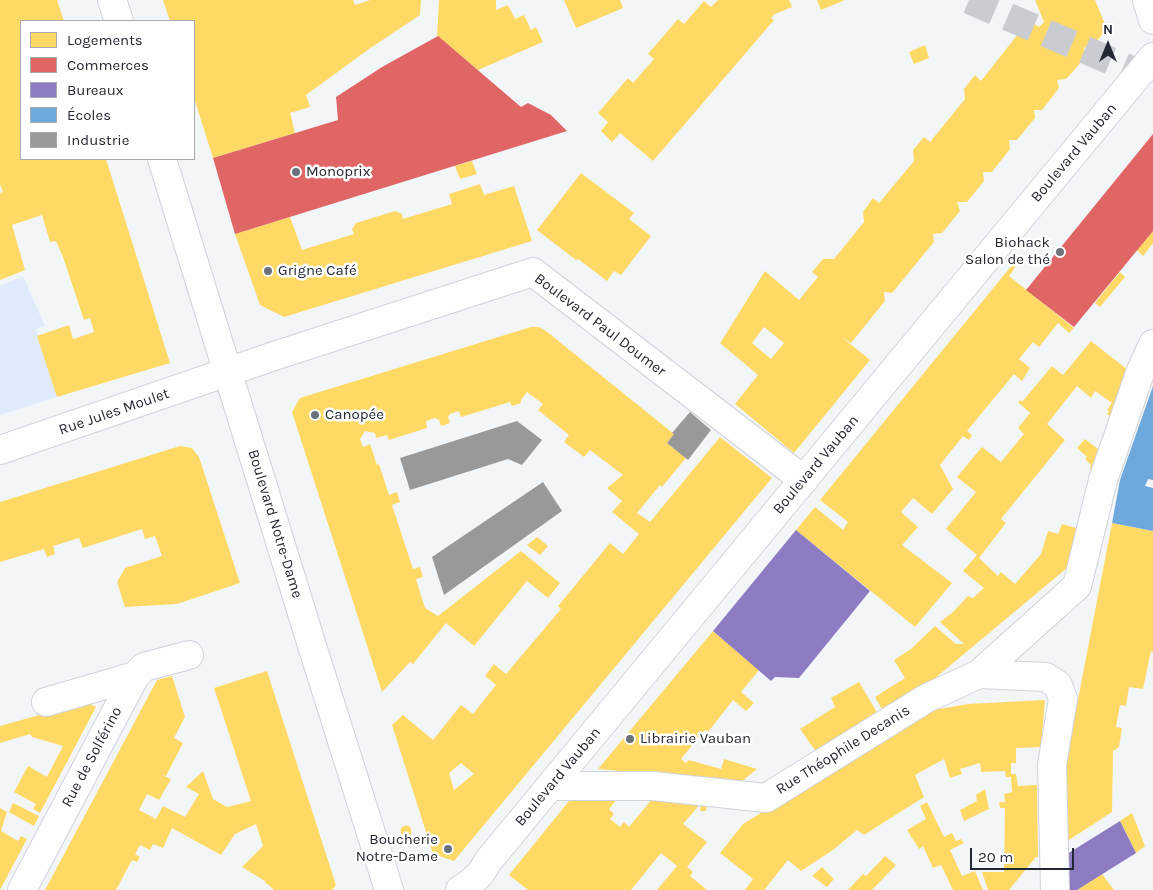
<!DOCTYPE html>
<meta charset="utf-8">
<style>
body{margin:0}
#map{position:relative;width:1153px;height:890px;overflow:hidden;background:#f3f6f9;font-family:Karla,sans-serif}
canvas{display:block}
.legend{position:absolute;left:20px;top:20px;width:175px;height:140px;box-sizing:border-box;background:#fff;border:1px solid #a7a9ae;margin:0;padding:6px 9px;list-style:none;font-size:15px;color:#222934}
.legend li{display:flex;align-items:center;gap:10px;height:25px}
.legend b{width:25px;border:1px solid #a7a9ae}
.north{position:absolute;left:1083px;top:20px;width:50px;height:50px;-webkit-text-stroke:4px #fff;paint-order:stroke;rotate:0deg;font-size:14px;font-weight:700;line-height:20px;text-align:center;color:#222934}
.north::after{content:'';display:block;margin:auto;width:18px;height:22px;background:#222934;clip-path:polygon(50% 0,100% 100%,50% 72%,0 100%)}
.scale{position:absolute;left:970px;top:848px;width:104px;height:22px;box-sizing:border-box;border:2px solid #222934;border-top:0;padding-left:6px;font-size:15px;line-height:18px;white-space:nowrap;color:#222934;-webkit-text-stroke:4px #fff;paint-order:stroke}
</style>
<div id="map">
<canvas width="1153" height="890"></canvas>
<ul class="legend">
<li><b style="height:14px;background:#ffd966"></b>Logements</li>
<li><b style="height:14px;background:#e06666"></b>Commerces</li>
<li><b style="height:14px;background:#8e7cc3"></b>Bureaux</li>
<li><b style="height:14px;background:#6fa8dc"></b>Écoles</li>
<li><b style="height:14px;background:#999"></b>Industrie</li>
</ul>
<div class="north">N</div>
<div class="scale">20 m</div>
</div>
<script>
const ctx = document.querySelector('canvas').getContext('2d');
ctx.lineJoin = 'round';
function fill(path, color) {
  ctx.fillStyle = color;
  ctx.fill(path, 'evenodd');
}
function toPath(rows) {
  const path = new Path2D();
  for (const r of rows) {
    if (r.length === 3) {
      path.moveTo(r[0] + r[2], r[1]);
      path.arc(r[0], r[1], r[2], 0, 2 * Math.PI);
      continue;
    }
    path.moveTo(r[0], r[1]);
    for (let i = 2; i < r.length; i += 2) path.lineTo(r[i], r[i + 1]);
  }
  return path;
}
function trace(path, color, width, dash) {
  ctx.strokeStyle = color;
  ctx.lineWidth = width;
  ctx.lineCap = dash ? 'butt' : 'round';
  ctx.setLineDash(dash || []);
  ctx.stroke(path);
}
function write(font, color, halo, rows, align = 'center') {
  ctx.font = font + ' Karla,sans-serif';
  ctx.lineWidth = 5;
  ctx.setLineDash([]);
  ctx.textBaseline = 'middle';
  ctx.strokeStyle = halo;
  ctx.fillStyle = color;
  for (const [text, x, y, turn = 0] of rows) {
    ctx.save();
    ctx.translate(x, y);
    ctx.rotate((+turn || 0) * Math.PI / 180);
    ctx.textAlign = isNaN(turn) ? turn : align;
    if (halo) ctx.strokeText(text, 0, 0);
    ctx.fillText(text, 0, 0);
    ctx.restore();
  }
}
fill(toPath([
 [23,276,45,326,36,329,57,397,0,415,0,286]
]), '#dfeafa');
fill(toPath([
 [0,0,57,0,64,21,21,21,21,159,106,159,170,363,57,397,37,336,69,325,73,339,94,332,90,318,84,320,63,257,56,241,50,242,42,215,12,225,25,270,0,280,0,193,3,192,0,184],
 [163,0,353,0,355,5,370,0,421,0,420,15,369,49,306,95,310,107,290,113,295,133,213,158,194,98,194,21,170,21],
 [439,0,496,0,496,10,508,5,515,19,524,15,531,30,536,27,543,42,478,70,437,36],
 [564,0,620,0,623,8,576,28],
 [718,0,789,0,792,7,775,14,771,18,774,20,653,161,620,133,612,142,601,131,608,122,598,113,628,78,633,83,654,59,648,54,678,19,684,24,704,1,711,7],
 [817,0,845,0,821,10],
 [1035,0,1095,0,1108,31,1104,32,1091,49,1084,47,1085,58,1066,79,1057,80,1059,88,1042,110,1034,110,1035,118,1017,140,1009,140,1010,149,992,172,983,172,984,181,967,202,957,202,960,211,942,233,933,234,934,242,892,293,884,292,885,301,851,343,843,338,870,360,794,453,735,404,758,375,720,343,724,337,765,271,799,300,818,277,812,272,823,259,834,259,864,222,863,212,873,198,879,203,914,161,913,150,924,137,930,142,965,99,964,89,975,75,981,81,1029,20,1039,27,1044,22],
 [764,327,784,343,771,359,752,343],
 [925,45,929,58,914,64,909,52],
 [472,161,477,174,460,179,455,166],
 [581,173,634,213,629,219,651,236,621,275,614,271,607,281,578,259,576,260,537,230],
 [480,184,484,195,514,186,532,241,284,317,260,305,235,234,290,217,302,250,354,234,352,229,356,223,395,211,402,214,403,219,452,204,449,194],
 [1153,231,1153,243,1143,256,1137,250],
 [1013,264,1016,266,1009,276,1074,328,1069,333,1058,323,1039,347,1033,342,1019,359,1030,368,1022,381,1014,374,967,431,972,435,969,440,963,436,940,465,953,489,932,514,913,498,901,512,918,527,902,545,952,583,915,627,796,530,815,507,843,530,848,522,820,500],
 [1120,272,1125,277,1100,307,1095,303],
 [531,327,539,327,546,331,674,434,667,443,686,458,662,487,660,485,637,513,650,522,720,437,772,478,454,861,433,854,392,725,403,715,433,740,461,705,473,714,496,685,485,676,494,664,506,674,561,609,558,606,610,543,623,554,639,534,612,512,622,501,607,488,623,475,590,450,584,457,564,442,569,435,538,410,543,404,527,392,521,400,521,403,512,406,510,402,461,417,459,411,450,414,448,417,450,423,441,426,439,420,435,418,426,421,427,428,389,440,387,435,376,438,375,433,365,431,360,439,363,447,370,444,377,465,379,464,389,495,397,492,400,502,392,505,413,569,420,567,423,577,416,579,425,608,438,616,521,551,560,583,548,598,527,581,474,646,446,623,413,664,410,662,382,692,292,412,300,398],
 [461,763,474,774,454,790,449,773],
 [1091,341,1128,370,1123,378,1115,419,1107,414,1109,411,1107,410,1112,403,1095,391,1091,398,1077,386,1047,424,1065,440,1001,519,1006,523,979,558,998,576,1001,572,1015,584,1041,554,1048,531,1058,534,1062,524,1079,529,1067,568,934,679,883,711,875,697,905,678,894,660,911,649,935,626,956,644,964,644,940,622,953,612,968,596,973,598,984,588,963,571,977,555,946,529,976,492,957,477,982,447,1001,462,1024,434,1018,428,1030,413,1018,402,1021,400,1022,402,1052,366,1063,375],
 [1085,439,1103,453,1096,476,1090,470,1091,465,1085,459,1087,457,1077,448],
 [180,446,192,448,199,457,240,583,177,604,125,607,117,582,125,568,162,556,155,536,145,539,142,529,83,548,79,538,53,546,55,554,47,557,44,549,0,562,0,502],
 [1112,523,1153,531,1153,652,1151,651,1143,689,1129,687,1126,706,1120,705,1116,727,1122,728,1119,747,1113,751,1112,812,1066,842,1064,772],
 [537,537,548,546,540,555,527,545],
 [713,631,759,670,741,692,754,703,746,711,733,700,708,732,705,730,681,759,686,763,689,760,721,769,724,759,757,769,741,782,598,769],
 [267,671,336,885,332,890,274,890,265,882,265,881,242,867,263,846,256,824,235,834,221,855,172,828,163,848,153,844,150,850,140,845,135,854,140,857,137,862,132,860,116,890,45,890,157,680,172,676,185,717,174,738,183,743,166,776,160,774,171,779,159,800,147,794,139,810,156,819,163,806,185,817,199,794,186,787,203,771,213,799,227,807,251,801,214,688],
 [859,682,878,714,817,753,800,729,835,707,831,698],
 [1045,700,1041,747,1016,748,1016,763,1011,763,1011,774,1016,774,1018,786,1037,785,1038,857,1036,857,1009,890,988,890,982,872,1004,872,1005,808,1000,808,999,802,1005,802,1004,794,1012,792,1011,777,1006,777,1005,771,981,772,980,763,960,769,962,774,950,778,944,759,915,775,924,797,864,835,857,830,833,850,801,871,788,860,765,889,766,890,745,890,753,879,720,853,743,824,928,711,968,704],
 [86,702,96,707,40,813,33,809,36,804,14,792,28,766,47,777,63,746,32,737,30,734,0,743,0,726],
 [985,789,989,809,964,821,960,810,977,801,976,795],
 [653,798,701,803,707,804,706,811,700,811,701,803,683,824,707,842,687,867,693,872,690,876,707,890,657,890,677,866,661,853,631,890,528,890,509,875,569,801,617,799,609,809,614,814,610,819,620,827,624,822,629,827],
 [927,802,944,837,952,833,956,841,961,839,964,843,950,850,962,876,975,871,983,890,953,890,941,865,933,868,923,846,919,849,907,830,926,819,920,806],
 [13,803,39,816,34,826,9,812],
 [0,808,7,812,1,831,18,841,21,836,27,839,0,890],
 [1132,813,1145,846,1136,853,1120,821],
 [406,831,5.5],
 [885,856,896,865,872,890,848,890,863,874,866,876],
 [822,867,834,879,827,887,812,876],
 [1102,874,1114,890,1077,890]
]), '#ffd966');
fill(toPath([
 [438,36,521,107,528,103,551,115,567,131,235,234,213,158,338,120,336,97,382,67],
 [1153,134,1153,231,1074,327,1026,290]
]), '#e06666');
fill(toPath([
 [796,530,870,591,799,678,775,677,771,681,713,631],
 [1120,821,1136,853,1077,890,1067,890,1067,854]
]), '#8e7cc3');
fill(toPath([
 [1153,386,1153,480,1148,479,1145,486,1153,488,1153,531,1112,523,1120,480]
]), '#6fa8dc');
fill(toPath([
 [690,412,711,430,688,460,667,443,674,434,672,433],
 [517,421,542,440,522,465,508,459,410,490,400,458],
 [543,482,562,511,444,595,432,557]
]), '#999');
trace(toPath([
 [969,0,1153,79]
]), '#c9cdd2', 28, [28, 14]);
const minor = toPath([
 [112,0,119,21],
 [1147,0,1153,20],
 [162,159,314,652,389,890],
 [0,450,274,356,533,272,804,480],
 [979,674,1077,586,1103,480,1140,373,1153,344],
 [46,702,135,676],
 [551,786,653,786,766,798,927,698,979,674,1046,677,1058,685,1063,699,1052,765,1055,890],
 [22,890,135,676,144,667,189,655],
 [460,890,469,884,480,874,489,860,1153,57]
]);
trace(minor, '#cfd3da', 30);
trace(minor, '#fdfefe', 28);
for (const [x, y, r, color] of [
 [296,172,5,"#6b7179"],
 [1060,252,5,"#6b7179"],
 [268,271,5,"#6b7179"],
 [315,415,5,"#6b7179"],
 [630,739,5,"#6b7179"],
 [448,849,5,"#6b7179"]
]) {
  const dot = new Path2D();
  dot.arc(x, y, r, 0, 2 * Math.PI);
  ctx.fillStyle = color;
  ctx.fill(dot);
  trace(dot, '#fff', 2);
}
write('15px', '#222934', '#fff', [
 ["Boulevard Vauban",1074,153,-50],
 ["Boulevard Paul Doumer",600,325,37],
 ["Rue Jules Moulet",114,412,-19],
 ["Boulevard Vauban",816,465,-50],
 ["Boulevard Notre-Dame",275,524,73],
 ["Rue Théophile Decanis",843,750,-32],
 ["Rue de Solférino",92,757,-62],
 ["Boulevard Vauban",558,777,-50]
]);
write('15px', '#222934', '#fff', [
 ["Monoprix",306,172],
 ["Biohack",1050,243,"right"],
 ["Salon de thé",1050,260,"right"],
 ["Grigne Café",278,271],
 ["Canopée",325,415],
 ["Librairie Vauban",640,739],
 ["Boucherie",438,840,"right"],
 ["Notre-Dame",438,857,"right"]
], 'left');
</script>
